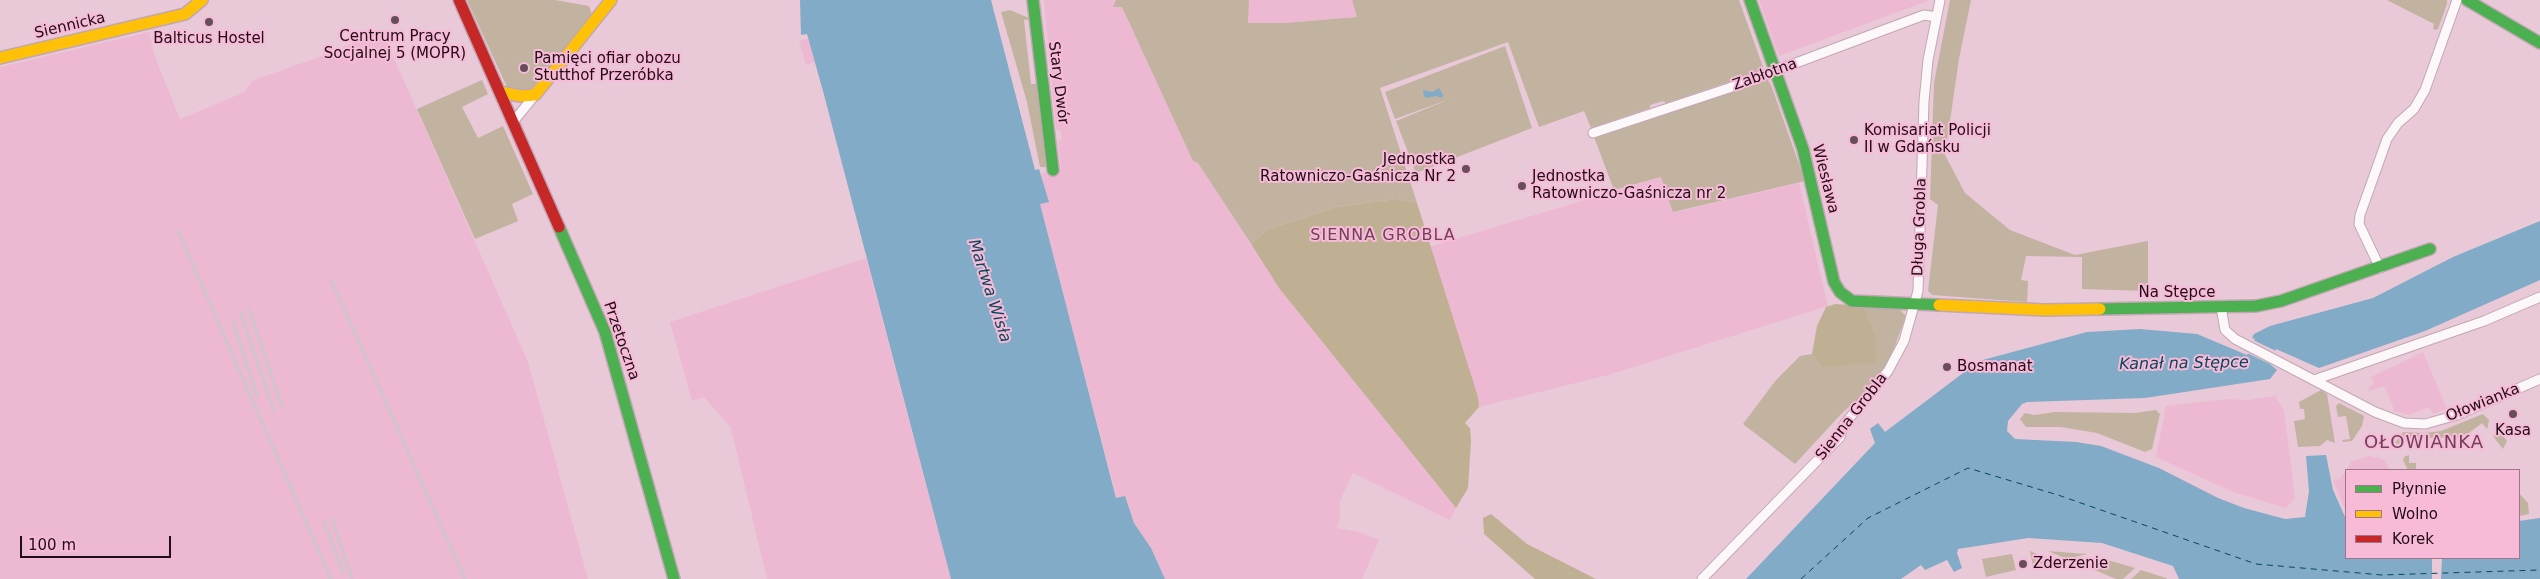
<!DOCTYPE html>
<meta charset="utf-8">
<style>
body{margin:0}
#map{position:relative;width:2540px;height:579px;overflow:hidden;background:#e9c8d8;font-family:"DejaVu Sans",sans-serif}
canvas{display:block}
.legend{position:absolute;left:2345px;top:469px;width:175px;height:90px;box-sizing:border-box;background:#f7bad7;border:1px solid #a1748a;margin:0;padding:6px 9px;list-style:none;font-size:15px;color:#210c17}
.legend li{display:flex;align-items:center;gap:10px;height:25px}
.legend b{width:25px;border:1px solid #a1748a}
.scale{position:absolute;left:20px;top:536px;width:151px;height:22px;box-sizing:border-box;border:2px solid #210c17;border-top:0;padding-left:6px;font-size:15px;line-height:18px;white-space:nowrap;color:#210c17;-webkit-text-stroke:4px #f7bad7;paint-order:stroke}
</style>
<div id="map">
<canvas width="2540" height="579"></canvas>
<ul class="legend">
<li><b style="height:6px;background:#4caf50"></b>Płynnie</li>
<li><b style="height:6px;background:#ffc107"></b>Wolno</li>
<li><b style="height:6px;background:#c62828"></b>Korek</li>
</ul>
<div class="scale">100 m</div>
</div>
<script>
const ctx = document.querySelector('canvas').getContext('2d');
ctx.lineJoin = 'round';
function fill(path, color) {
  ctx.fillStyle = color;
  ctx.fill(path, 'evenodd');
}
function toPath(rows) {
  const path = new Path2D();
  for (const r of rows) {
    path.moveTo(r[0], r[1]);
    for (let i = 2; i < r.length; i += 2) path.lineTo(r[i], r[i + 1]);
  }
  return path;
}
function trace(path, color, width, dash) {
  ctx.strokeStyle = color;
  ctx.lineWidth = width;
  ctx.lineCap = dash ? 'butt' : 'round';
  ctx.setLineDash(dash || []);
  ctx.stroke(path);
}
function write(font, color, halo, rows, align = 'center') {
  ctx.font = font + ' "DejaVu Sans",sans-serif';
  ctx.lineWidth = 4;
  ctx.setLineDash([]);
  ctx.textBaseline = 'middle';
  ctx.strokeStyle = halo;
  ctx.fillStyle = color;
  for (const [text, x, y, turn = 0] of rows) {
    ctx.save();
    ctx.translate(x, y);
    ctx.rotate((+turn || 0) * Math.PI / 180);
    ctx.textAlign = isNaN(turn) ? turn : align;
    if (halo) ctx.strokeText(text, 0, 0);
    ctx.fillText(text, 0, 0);
    ctx.restore();
  }
}
fill(toPath([
 [1044,0,1116,0,1114,7,1122,7,1193,161,1198,163,1279,288,1456,508,1450,520,1353,473,1340,501,1340,518,1337,528,1359,532,1379,540,1362,579,1165,579,1151,548,1134,523,1125,497,1117,499,1040,204,1048,202,1041,173,1061,169,1058,142,1061,139,1061,132,1056,128],
 [1249,0,1352,0,1357,17,1285,23,1248,23],
 [1759,0,1930,0,1779,56],
 [382,31,528,362,588,579,0,579,0,67,149,32,154,54,180,119,245,92,252,81,260,78,319,57],
 [808,38,815,62,806,65,799,41],
 [1661,177,1680,211,1799,183,1828,306,1608,375,1479,407,1429,247],
 [866,258,951,579,767,579,731,428,704,397,692,401,670,322],
 [2423,352,2447,409,2433,414,2429,407,2409,415,2393,411,2394,409,2384,386,2370,391,2368,387,2374,384,2371,377],
 [2275,396,2284,410,2295,498,2286,508,2233,492,2156,457,2166,406,2227,399,2248,400],
 [2370,456,2385,460,2389,470,2346,470,2346,512,2333,480,2340,479,2352,461]
]), '#edb9d2');
fill(toPath([
 [467,0,555,0,589,6,592,15,534,87,525,92,507,87],
 [1116,0,1249,0,1248,23,1285,23,1357,17,1352,0,1739,0,1763,67,1759,72,1666,103,1663,101,1650,105,1650,108,1591,128,1584,111,1539,127,1508,42,1380,88,1417,203,1396,199,1336,207,1268,229,1251,244,1198,163,1193,161,1122,7,1113,7],
 [1950,0,1971,0,1959,59,1945,155,1965,193,2010,230,2075,255,2148,241,2148,291,2082,289,2082,257,2026,256,2021,280,2028,281,2027,302,1932,295,1928,291,1938,205,1930,199,1934,83],
 [2387,0,2447,0,2447,4,2438,29,2436,30,2433,29,2434,24],
 [1010,10,1031,19,1024,20,1031,84,1039,84,1046,167,1040,167,1027,102,1001,12],
 [1505,46,1532,128,1416,173,1396,121,1450,99,1395,119,1385,92],
 [482,80,488,94,462,107,478,138,503,126,533,194,512,204,518,221,475,239,417,109],
 [1763,80,1768,80,1771,85,1805,181,1673,212,1661,177,1614,190,1594,137],
 [1864,306,1900,310,1906,316,1891,356,1881,373,1859,399,1843,412,1795,464,1743,424,1776,380,1800,356,1812,354,1821,367,1875,334],
 [2321,390,2327,394,2335,443,2327,440,2320,446,2298,447,2294,421,2305,419,2304,409,2300,409,2299,402],
 [2339,403,2364,416,2362,426,2352,441,2343,442,2342,440,2350,439,2346,416,2338,417,2336,406],
 [2156,410,2160,414,2152,449,2145,452,2097,433,2061,427,2026,427,2020,419,2025,413,2034,415,2055,412,2135,413],
 [2483,414,2489,420,2487,429,2482,423,2469,433,2457,437,2405,439,2404,446,2395,443,2403,432,2424,433,2441,431],
 [2497,434,2502,434,2507,441,2503,449,2493,436],
 [2409,455,2409,463,2416,463,2416,470,2408,470,2403,460,2404,457],
 [2519,493,2528,503,2529,514,2519,516],
 [2030,551,2053,561,2033,566],
 [2048,551,2087,554,2067,559],
 [2012,554,2016,570,1986,577,1982,559],
 [2107,560,2135,568,2123,579,2116,579,2083,565],
 [2141,570,2166,578,2167,579,2131,579]
]), '#c1b3a0');
fill(toPath([
 [1396,199,1417,203,1478,397,1479,407,1465,423,1470,428,1471,440,1468,488,1456,508,1279,288,1251,244,1268,229,1336,207],
 [1835,304,1864,306,1875,334,1877,363,1821,367,1812,354,1817,326,1826,307],
 [1491,514,1527,544,1596,579,1535,579,1484,534,1483,518]
]), '#bfb093');
fill(toPath([
 [800,0,991,0,1035,170,1039,169,1049,202,1040,204,1116,498,1125,496,1134,523,1151,548,1165,579,951,579,823,91,807,34,801,35],
 [1439,88,1443,95,1442,98,1436,96,1426,98,1424,96,1423,90,1433,92],
 [2540,221,2540,280,2425,331,2319,368,2276,349,2270,364,2277,370,2270,379,2145,398,2027,402,2022,404,2008,421,2007,431,2015,439,2076,442,2101,446,2159,468,2218,498,2244,508,2285,519,2305,517,2309,491,2306,456,2326,455,2333,490,2346,519,2346,558,2519,558,2519,521,2540,518,2540,579,2179,579,2173,566,2102,543,2028,538,1958,549,1957,553,1962,568,1954,572,1947,560,1925,570,1921,565,1901,579,1746,579,1875,443,1870,429,1878,423,1885,432,1979,361,2087,332,2140,329,2197,334,2247,355,2255,339,2252,338,2254,334,2270,326,2373,298,2453,257]
]), '#81abc6');
fill(toPath([
 [2253,340,2276,351,2270,364,2247,353],
 [2432,558,2442,558,2441,579,2432,579]
]), '#e9c8d8');
trace(toPath([
 [1801,579,1868,518,1968,468,2058,495,2256,564,2382,575,2540,570]
]), '#06475e', 1, [6, 5]);
const street = toPath([
 [513,122,535,95],
 [1593,133,1729,88,1924,15,1936,17],
 [2380,268,2359,224,2360,215,2387,139,2398,123,2414,109,2425,90,2457,0],
 [2221,307,2225,330,2235,339,2375,412,2404,423,2425,424,2457,415,2540,379],
 [2314,380,2484,321,2540,297],
 [1702,579,1840,437,1843,426,1888,371,1904,341,1918,291,1924,101,1928,60,1940,0]
]);
const fast = toPath([
 [1033,0,1053,170],
 [1750,0,1803,149,1834,282,1840,292,1852,301,1939,305],
 [2467,0,2540,43],
 [559,227,605,332,674,579],
 [2100,309,2256,306,2281,301,2430,249]
]);
const slow = toPath([
 [0,58,185,14,202,0],
 [500,92,521,96,535,95,611,0],
 [1939,305,2045,310,2100,309]
]);
const jam = toPath([
 [459,0,559,227]
]);
trace(street, '#c0a7b3', 11);
trace(fast, '#c0a7b3', 14);
trace(slow, '#c0a7b3', 14);
trace(jam, '#c0a7b3', 14);
trace(street, '#fcf7f9', 9);
trace(fast, '#4caf50', 11);
trace(slow, '#ffc107', 11);
trace(jam, '#c62828', 11);
trace(toPath([
 [178,231,331,579],
 [331,280,465,579],
 [249,309,282,407],
 [241,313,274,411],
 [233,320,257,396],
 [332,519,352,579],
 [324,522,343,572]
]), '#cfc5ca', 3);
for (const [x, y, r, color] of [
 [395,20,5,"#674e5b"],
 [209,22,5,"#674e5b"],
 [524,68,5,"#674e5b"],
 [1854,140,5,"#674e5b"],
 [1466,169,5,"#674e5b"],
 [1522,186,5,"#674e5b"],
 [1947,367,5,"#674e5b"],
 [2513,414,5,"#674e5b"],
 [2023,564,5,"#674e5b"]
]) {
  const dot = new Path2D();
  dot.arc(x, y, r, 0, 2 * Math.PI);
  ctx.fillStyle = color;
  ctx.fill(dot);
  trace(dot, '#f7bad7', 2);
}
write('15px', '#210c17', '#f7bad7', [
 ["Siennicka",70,26,-13],
 ["Zabłotna",1765,75,-20],
 ["Stary Dwór",1058,83,83],
 ["Wiesława",1825,179,76],
 ["Długa Grobla",1920,227,-88],
 ["Na Stępce",2177,293],
 ["Przetoczna",621,341,71],
 ["Ołowianka",2483,403,-22],
 ["Sienna Grobla",1852,417,-52]
]);
write('15px', '#210c17', '#f7bad7', [
 ["Centrum Pracy",395,37,"center"],
 ["Socjalnej 5 (MOPR)",395,54,"center"],
 ["Balticus Hostel",209,39,"center"],
 ["Pamięci ofiar obozu",534,59],
 ["Stutthof Przeróbka",534,76],
 ["Komisariat Policji",1864,131],
 ["II w Gdańsku",1864,148],
 ["Jednostka",1456,160,"right"],
 ["Ratowniczo-Gaśnicza Nr 2",1456,177,"right"],
 ["Jednostka",1532,177],
 ["Ratowniczo-Gaśnicza nr 2",1532,194],
 ["Bosmanat",1957,367],
 ["Kasa",2513,431,"center"],
 ["Zderzenie",2033,564]
], 'left');
ctx.letterSpacing = '1px';
write('16px', '#73405a', '#f7bad7', [
 ["SIENNA GROBLA",1383,236]
]);
ctx.letterSpacing = '0px';
write('italic 16px', '#06475e', '#f7bad7', [
 ["Martwa Wisła",989,291,72],
 ["Kanał na Stępce",2184,364,-1]
]);
ctx.letterSpacing = '1px';
write('18px', '#73405a', '#f7bad7', [
 ["OŁOWIANKA",2424,443]
]);
ctx.letterSpacing = '0px';
</script>
